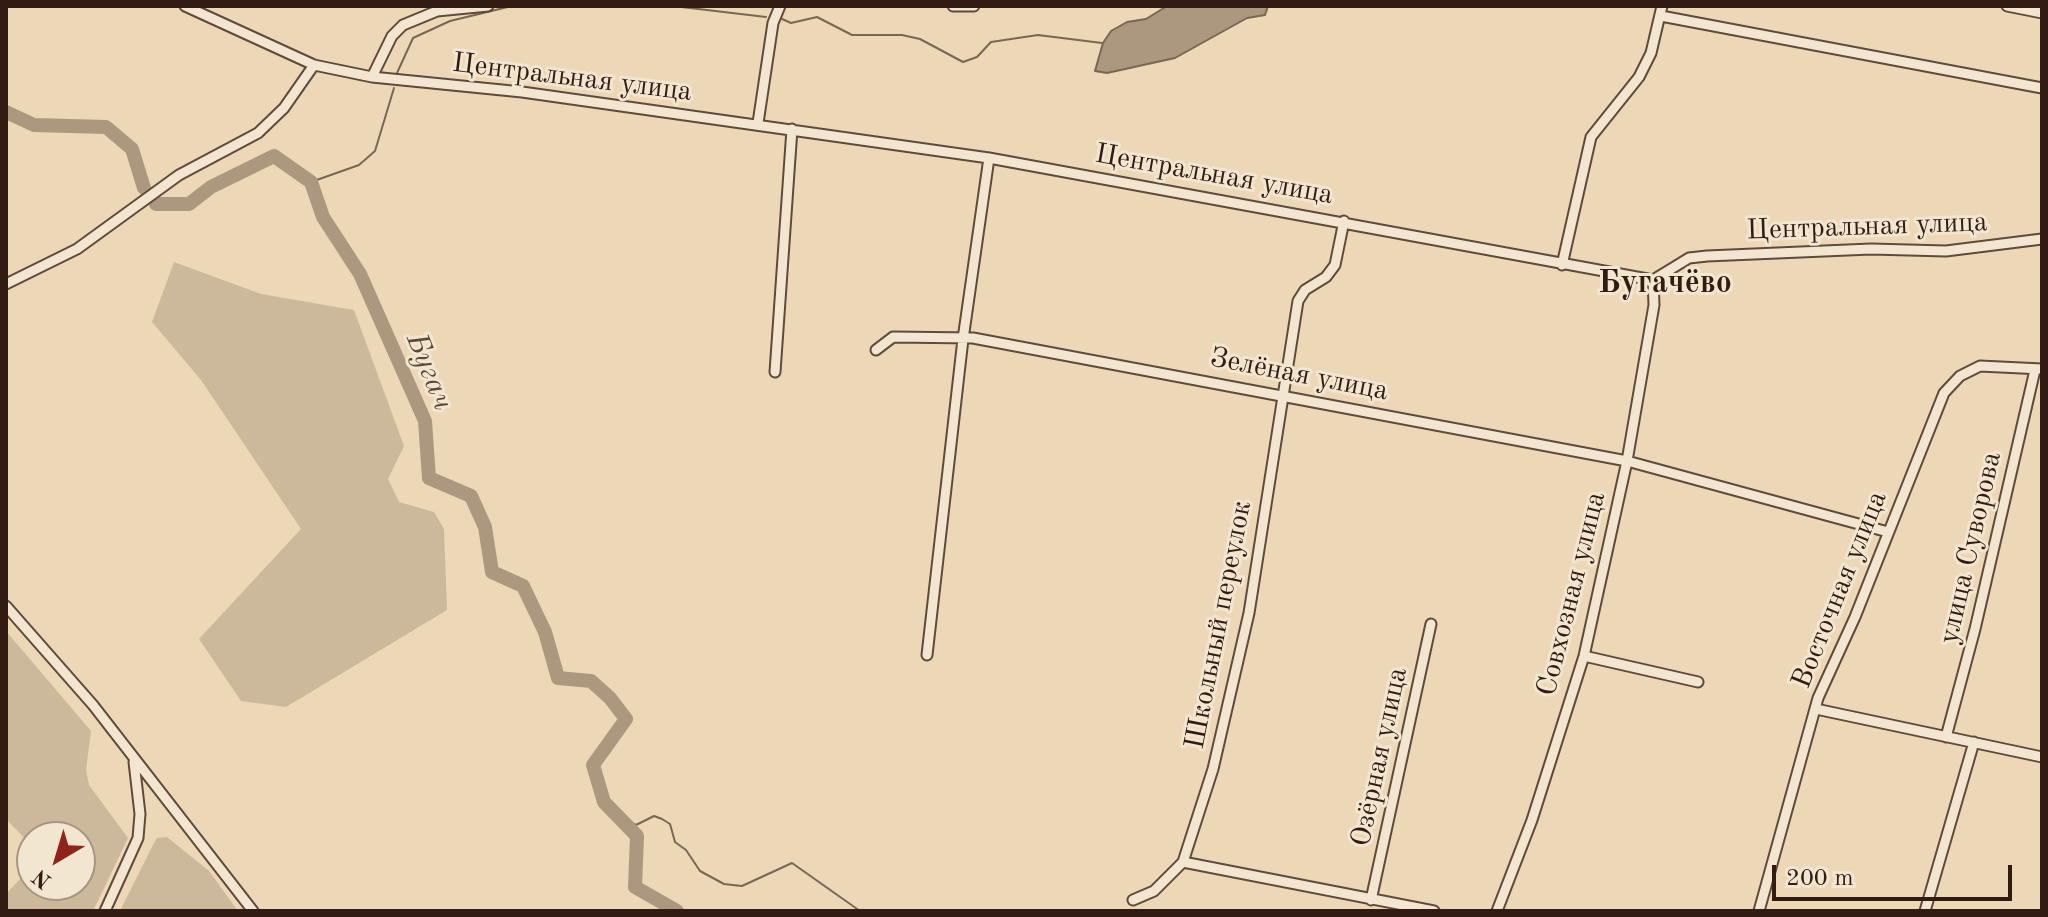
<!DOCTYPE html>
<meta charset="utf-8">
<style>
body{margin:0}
#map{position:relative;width:2048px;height:917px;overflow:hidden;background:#ecd8b7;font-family:"Old Standard TT",serif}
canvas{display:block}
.frame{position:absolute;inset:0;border:8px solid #311b13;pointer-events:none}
.north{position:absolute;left:16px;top:821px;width:80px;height:80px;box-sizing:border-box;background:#f3e6d0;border:2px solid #a59584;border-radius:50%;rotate:218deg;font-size:22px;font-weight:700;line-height:32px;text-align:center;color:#311b13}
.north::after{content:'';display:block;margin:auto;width:28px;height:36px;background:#8f2418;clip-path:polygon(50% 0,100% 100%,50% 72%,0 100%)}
.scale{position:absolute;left:1772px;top:865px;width:240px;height:36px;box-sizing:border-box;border:4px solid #311b13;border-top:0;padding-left:10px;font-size:24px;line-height:28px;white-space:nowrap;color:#311b13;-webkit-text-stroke:6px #f3e6d0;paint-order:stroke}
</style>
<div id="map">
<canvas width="2048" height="917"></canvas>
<div class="frame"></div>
<div class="north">N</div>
<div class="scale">200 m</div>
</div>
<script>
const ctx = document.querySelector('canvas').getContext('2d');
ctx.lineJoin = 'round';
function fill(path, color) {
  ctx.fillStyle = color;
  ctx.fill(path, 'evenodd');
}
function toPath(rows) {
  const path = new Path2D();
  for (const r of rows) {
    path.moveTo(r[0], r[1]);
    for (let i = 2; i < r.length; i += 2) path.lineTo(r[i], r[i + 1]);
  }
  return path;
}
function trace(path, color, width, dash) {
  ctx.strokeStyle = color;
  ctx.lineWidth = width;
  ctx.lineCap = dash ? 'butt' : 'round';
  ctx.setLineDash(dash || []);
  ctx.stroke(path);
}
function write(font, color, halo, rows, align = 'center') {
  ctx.font = font + ' "Old Standard TT",serif';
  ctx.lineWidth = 6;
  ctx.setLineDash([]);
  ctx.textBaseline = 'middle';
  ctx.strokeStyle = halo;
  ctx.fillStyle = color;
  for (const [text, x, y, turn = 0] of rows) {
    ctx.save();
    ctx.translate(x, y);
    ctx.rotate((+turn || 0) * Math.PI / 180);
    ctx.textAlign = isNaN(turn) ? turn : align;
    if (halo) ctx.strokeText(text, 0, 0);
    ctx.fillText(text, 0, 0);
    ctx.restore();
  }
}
fill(toPath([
 [174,262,261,294,354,310,404,446,388,479,399,502,434,512,444,529,447,610,286,707,241,701,199,639,301,529,201,380,152,322],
 [6,631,91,731,86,770,89,785,128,838,93,911,6,911,6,894,32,866,32,885,80,885,80,837,32,837,32,846,6,819],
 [167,837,209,871,238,911,120,911,153,845,157,838]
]), '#ccb89b');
const water = toPath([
 [1167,6,1268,6,1265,15,1247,18,1175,58,1107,73,1095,71,1103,43,1111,31,1127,22,1146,19,1167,6]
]);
fill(water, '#ac987f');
trace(water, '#7b6654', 2);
trace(toPath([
 [673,6,766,17],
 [782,19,791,23,817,17,852,35,902,35,920,39,963,62,977,57,991,42,1038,35,1102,43],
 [397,73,413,38,450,21,512,6],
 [311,182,359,165,375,151,394,88],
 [622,818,636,825,654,816,662,819,670,824,675,842,686,850,700,871,724,884,742,886,792,863,860,911],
 [910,911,919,911]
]), '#7b6654', 2);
trace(toPath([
 [6,112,34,125,106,127,132,149,144,188],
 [156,204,189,204,211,187,274,156,311,182,323,217,360,274,425,421,429,478,471,496,485,527,492,572,523,586,545,632,558,678,591,681,610,698,626,719,593,765,604,802,637,836,635,887,677,911]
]), '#ac987f', 14);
const minor = toPath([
 [185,6,314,65,372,77,522,92,989,158,1653,280,1689,258,1707,256,1871,249,1946,251,2042,239],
 [953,6,974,6],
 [2007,6,2042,13],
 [1661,16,2042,88],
 [372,77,392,36,403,25,437,11,488,6],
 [758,123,773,23,780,6],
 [1562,265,1591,137,1639,77,1651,53,1662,6],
 [6,284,77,249,179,175,258,133,284,108,314,65],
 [876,350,893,337,973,338,1627,461,1888,532],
 [775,372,792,129],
 [6,606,93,705,253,911],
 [927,655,963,339,989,158],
 [1584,656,1698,682],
 [1816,709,2042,757],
 [1946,737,1975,629,2035,370],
 [1183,862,1213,769,1249,613,1298,301,1305,290,1326,277,1335,265,1344,221],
 [1133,900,1154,891,1183,862,1434,911],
 [1371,900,1431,624],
 [105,911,138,838,140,814,134,762],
 [1497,911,1532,820,1584,656,1627,461,1654,305,1653,280],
 [1759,911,1818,698,1855,617,1944,393,1960,376,1980,366,2042,369],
 [1925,911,1974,742]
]);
trace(minor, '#604a3c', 13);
trace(minor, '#f3e6d0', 9);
write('28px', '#311b13', '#f3e6d0', [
 ["Центральная улица",572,78,7],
 ["Центральная улица",1214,175,10],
 ["Центральная улица",1867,227,-2],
 ["Зелёная улица",1299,375,11],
 ["улица Суворова",1971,548,-77],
 ["Восточная улица",1840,590,-68],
 ["Совхозная улица",1572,594,-76],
 ["Школьный переулок",1219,625,-79],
 ["Озёрная улица",1380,757,-78]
]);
write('italic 30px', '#5c4739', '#f3e6d0', [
 ["Бугач",429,372,68]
]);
write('bold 32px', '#311b13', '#f3e6d0', [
 ["Бугачёво",1665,284]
]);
</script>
